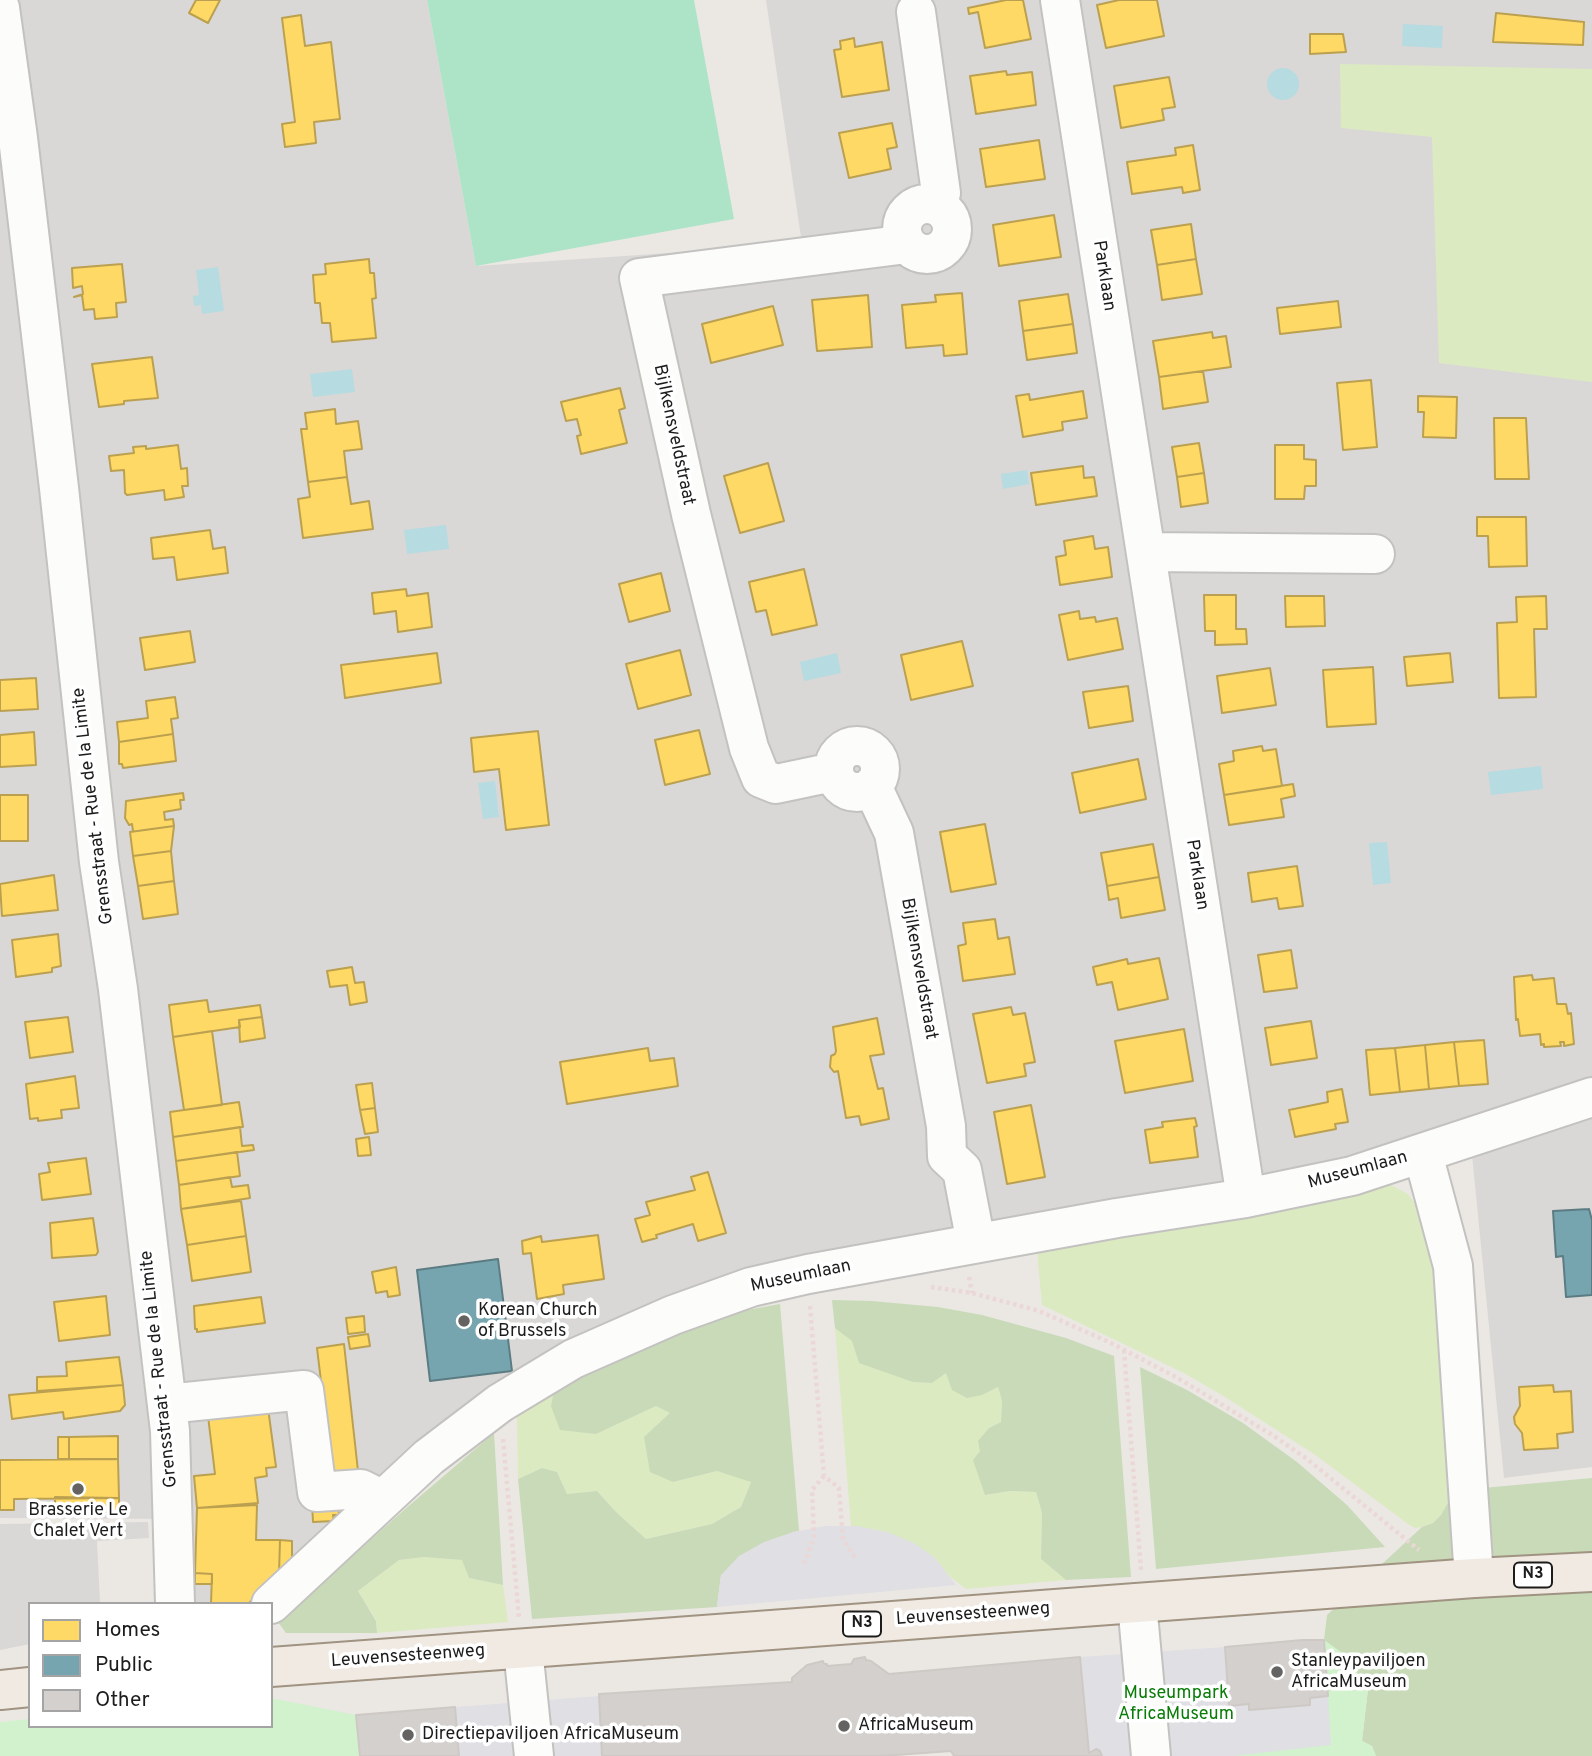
<!DOCTYPE html>
<style>
body{margin:0}
#map{position:relative;width:1592px;height:1756px;overflow:hidden;background:#ebe8e4;font-family:Overpass,sans-serif}
canvas{display:block}
.legend{position:absolute;left:28px;top:1602px;width:245px;height:126px;box-sizing:border-box;background:#fff;border:2px solid #a4a4a4;margin:0;padding:9px 12px;list-style:none;font-size:21px;color:#1c1c1c}
.legend li{display:flex;align-items:center;gap:14px;height:35px}
.legend b{width:35px;border:2px solid #a4a4a4}
</style>
<div id="map">
<canvas width="1592" height="1756"></canvas>
<ul class="legend">
<li><b style="height:19px;background:#ffd966"></b>Homes</li>
<li><b style="height:19px;background:#76a5af"></b>Public</li>
<li><b style="height:19px;background:#d3d0cd"></b>Other</li>
</ul>
</div>
<script>
const ctx = document.querySelector('canvas').getContext('2d');
ctx.lineJoin = 'round';
function fill(path, color) {
  ctx.fillStyle = color;
  ctx.fill(path, 'evenodd');
}
function toPath(rows) {
  const path = new Path2D();
  for (const r of rows) {
    if (r.length === 3) {
      path.moveTo(r[0] + r[2], r[1]);
      path.arc(r[0], r[1], r[2], 0, 2 * Math.PI);
      continue;
    }
    path.moveTo(r[0], r[1]);
    for (let i = 2; i < r.length; i += 2) path.lineTo(r[i], r[i + 1]);
  }
  return path;
}
function trace(path, color, width, dash) {
  ctx.strokeStyle = color;
  ctx.lineWidth = width;
  ctx.lineCap = dash ? 'butt' : 'round';
  ctx.setLineDash(dash || []);
  ctx.stroke(path);
}
function write(font, color, halo, rows, align = 'center') {
  ctx.font = font + ' Overpass,sans-serif';
  ctx.lineWidth = 7;
  ctx.setLineDash([]);
  ctx.textBaseline = 'middle';
  ctx.strokeStyle = halo;
  ctx.fillStyle = color;
  for (const [text, x, y, turn = 0] of rows) {
    ctx.save();
    ctx.translate(x, y);
    ctx.rotate((+turn || 0) * Math.PI / 180);
    ctx.textAlign = isNaN(turn) ? turn : align;
    if (halo) ctx.strokeText(text, 0, 0);
    ctx.fillText(text, 0, 0);
    ctx.restore();
  }
}
fill(toPath([
 [0,0,427,0,476,266,802,244,766,0,1592,0,1592,1467,1504,1478,1472,1155,602,1329,285,1573,251,1604,185,1604,172,1519,0,1518]
]), '#dad8d6');
fill(toPath([
 [148,1522,149,1538,97,1541,100,1603,110,1604,30,1604,30,1644,0,1650,0,1524]
]), '#d9d8d6');
fill(toPath([
 [1340,64,1592,69,1592,382,1439,363,1432,137,1341,128],
 [1387,1183,1408,1194,1416,1205,1431,1250,1437,1287,1450,1499,1441,1515,1433,1523,1422,1527,1415,1528,1408,1524,1314,1454,1225,1397,1184,1373,1042,1305,1037,1252],
 [835,1328,913,1382,932,1383,946,1373,982,1395,998,1387,1002,1401,1001,1422,989,1428,979,1441,986,1495,1010,1491,1036,1492,1042,1513,1041,1559,1066,1580,966,1589,949,1576,935,1558,887,1532,851,1526],
 [554,1391,596,1434,656,1406,671,1413,673,1482,717,1471,751,1481,741,1507,712,1524,646,1539,616,1512,597,1491,567,1494,557,1472,542,1468,518,1479,517,1414],
 [424,1557,463,1560,469,1578,503,1585,508,1622,377,1633,376,1620,358,1591,399,1560]
]), '#dbeac1');
fill(toPath([
 [832,1300,872,1301,938,1307,982,1315,1066,1338,1114,1356,1131,1577,1066,1580,1041,1559,1042,1513,1036,1492,1010,1491,985,1495,973,1460,980,1451,978,1441,989,1428,1001,1422,1002,1401,998,1387,982,1395,967,1398,952,1390,946,1373,932,1383,913,1382,859,1363,852,1341,835,1328],
 [780,1304,799,1531,793,1532,721,1575,717,1607,532,1619,518,1479,542,1468,557,1472,567,1494,597,1491,616,1512,646,1539,712,1524,741,1507,751,1482,717,1471,673,1482,650,1472,644,1437,670,1413,656,1406,596,1434,560,1430,551,1406,554,1391,605,1362,741,1311],
 [1140,1367,1187,1390,1243,1423,1297,1462,1347,1505,1385,1547,1156,1569],
 [494,1433,503,1585,469,1578,462,1560,424,1557,399,1560,358,1591,376,1621,377,1633,286,1633,278,1622,404,1510],
 [1592,1478,1592,1756,1376,1756,1372,1746,1362,1741,1368,1689,1324,1640,1327,1615,1422,1527,1433,1523,1441,1515,1450,1499,1450,1491]
]), '#c8dab8');
fill(toPath([
 [1324,1640,1344,1654,1368,1689,1362,1741,1372,1746,1376,1756,1102,1756,1100,1751,1096,1749,1089,1753,1080,1657,1230,1706,1249,1704,1249,1710,1310,1705,1310,1698,1328,1696],
 [271,1698,356,1715,360,1756,0,1756,0,1722,30,1719,30,1726,271,1726]
]), '#d1f2cd');
fill(toPath([
 [427,0,694,0,734,219,476,266]
]), '#ade4c7');
fill(toPath([
 [825,1526,857,1526,887,1532,914,1543,935,1558,956,1585,717,1607,721,1575,739,1556,764,1542,793,1532],
 [1225,1647,1249,1710,1310,1705,1310,1698,1328,1696,1331,1745,1233,1756,1102,1756,1100,1751,1096,1749,1089,1753,1080,1657],
 [600,1696,602,1756,459,1756,455,1707]
]), '#dfdfe4');
fill(toPath([
 [1403,24,1443,26,1442,48,1402,46],
 [1283,84,16],
 [218,267,224,311,202,314,201,305,194,306,193,296,199,295,196,270],
 [352,369,355,392,313,397,310,374],
 [1027,470,1029,484,1003,489,1001,474],
 [446,525,449,549,407,554,404,530],
 [837,653,841,673,804,681,800,662],
 [1541,766,1543,789,1491,795,1488,772],
 [495,781,499,817,483,819,478,783],
 [1387,842,1391,883,1373,885,1369,843]
]), '#b6dbe0');
const homes = toPath([
 [196,0,220,0,208,23,189,13,196,0],
 [1006,0,1023,0,1031,39,985,48,978,12,969,14,968,8,1006,0],
 [1119,0,1157,0,1164,36,1106,48,1097,5,1119,0],
 [1496,13,1584,22,1583,45,1493,42,1496,13],
 [301,15,305,46,331,42,340,119,314,122,316,143,285,147,282,124,295,122,282,18,301,15],
 [1310,34,1343,34,1346,52,1310,54,1310,34],
 [854,38,855,47,882,42,889,90,842,97,834,50,841,49,840,41,854,38],
 [1006,71,1007,75,1032,72,1036,105,976,114,970,76,1006,71],
 [1169,77,1175,107,1162,109,1164,120,1121,128,1114,86,1169,77],
 [892,123,897,147,887,149,891,169,849,178,839,133,892,123],
 [1039,140,1045,179,986,187,980,149,1039,140],
 [1193,145,1200,190,1183,193,1182,187,1132,194,1127,162,1176,155,1175,148,1193,145],
 [1054,215,1061,257,999,266,993,225,1054,215],
 [1191,224,1196,259,1157,265,1151,230,1191,224],
 [369,259,370,273,374,273,376,298,372,299,376,338,332,342,330,323,322,323,320,303,315,303,313,275,326,274,325,264,369,259],
 [1196,259,1202,294,1162,300,1157,265,1196,259],
 [122,264,126,302,116,303,117,317,95,319,94,309,84,310,82,295,74,297,83,294,82,286,73,288,72,268,122,264],
 [962,293,967,354,944,356,943,345,906,348,902,305,936,302,935,295,962,293],
 [1068,294,1073,324,1023,331,1019,301,1068,294],
 [868,295,872,347,817,351,812,300,868,295],
 [1338,301,1341,327,1280,334,1277,308,1338,301],
 [773,306,783,345,711,363,702,324,773,306],
 [1073,324,1077,353,1027,360,1023,331,1073,324],
 [1212,332,1213,338,1226,336,1231,367,1159,377,1153,341,1212,332],
 [152,357,158,398,124,401,124,404,99,407,92,364,152,357],
 [1203,371,1208,402,1163,409,1159,377,1203,371],
 [1371,380,1377,447,1343,450,1337,383,1371,380],
 [620,388,625,408,619,410,627,443,581,454,577,436,581,435,577,419,566,421,561,402,620,388],
 [1083,391,1087,418,1062,422,1063,430,1023,437,1016,396,1029,394,1030,400,1083,391],
 [1418,396,1457,397,1456,438,1423,437,1424,412,1418,412,1418,396],
 [335,409,336,424,358,421,362,449,344,451,347,477,308,482,301,429,307,429,305,413,335,409],
 [1494,418,1526,418,1529,479,1495,479,1494,418],
 [1199,443,1204,473,1177,477,1172,447,1199,443],
 [178,445,181,469,187,468,188,486,182,486,184,497,165,500,164,490,127,495,125,493,124,470,111,471,109,456,134,453,133,447,146,446,146,449,178,445],
 [1275,445,1304,445,1304,459,1316,460,1316,486,1305,486,1304,499,1275,499,1275,445],
 [768,463,784,521,740,533,724,476,768,463],
 [1083,466,1084,478,1094,477,1097,496,1036,505,1031,473,1083,466],
 [1204,473,1208,503,1181,507,1177,477,1204,473],
 [347,477,351,504,369,501,373,529,303,538,298,499,310,497,308,482,347,477],
 [1477,517,1526,517,1527,566,1489,567,1488,536,1477,536,1477,517],
 [210,530,213,549,225,547,228,573,177,580,174,557,153,559,151,538,210,530],
 [1093,536,1095,549,1108,547,1112,577,1060,585,1056,557,1066,555,1064,541,1093,536],
 [804,569,817,625,772,635,766,610,756,612,749,582,804,569],
 [661,573,670,611,629,622,619,584,661,573],
 [406,589,407,596,428,593,432,627,398,632,396,611,374,614,372,593,406,589],
 [1204,595,1236,595,1236,629,1246,629,1247,644,1215,645,1215,631,1205,631,1204,595],
 [1285,596,1324,596,1325,626,1286,627,1285,596],
 [1546,596,1547,629,1534,629,1536,697,1499,698,1497,623,1517,622,1516,597,1546,596],
 [1079,611,1080,619,1095,617,1096,622,1117,618,1123,649,1068,660,1059,615,1079,611],
 [190,631,195,662,145,670,140,638,190,631],
 [962,641,973,686,911,700,901,655,962,641],
 [680,650,691,695,638,709,626,664,680,650],
 [437,653,441,683,345,698,341,665,437,653],
 [1450,653,1453,682,1407,686,1404,657,1450,653],
 [1373,667,1376,724,1327,727,1323,670,1373,667],
 [1270,668,1276,705,1222,713,1217,676,1270,668],
 [36,678,38,709,0,711,0,680,36,678],
 [1128,686,1133,721,1089,728,1083,692,1128,686],
 [175,697,178,718,171,719,173,734,119,742,117,722,148,718,146,701,175,697],
 [699,730,710,774,665,785,655,740,699,730],
 [538,731,549,825,506,830,499,769,474,772,471,738,538,731],
 [34,732,36,765,0,767,0,735,34,732],
 [173,734,176,761,123,768,122,764,119,764,119,742,173,734],
 [1262,746,1263,751,1276,749,1282,786,1224,795,1219,764,1234,761,1233,751,1262,746],
 [1138,759,1146,799,1080,813,1072,773,1138,759],
 [1293,784,1295,796,1281,799,1284,817,1229,825,1224,795,1293,784],
 [183,793,184,800,180,800,181,809,164,812,165,820,173,819,174,826,130,832,133,831,132,824,129,825,125,818,126,801,183,793],
 [0,795,28,795,28,841,0,841,0,795],
 [985,824,996,884,951,892,940,832,985,824],
 [174,826,171,851,133,856,130,832,174,826],
 [1153,844,1159,877,1107,886,1101,853,1153,844],
 [171,851,174,881,138,886,133,856,171,851],
 [1297,866,1303,906,1279,909,1277,898,1252,902,1248,873,1297,866],
 [54,875,58,910,2,916,0,884,54,875],
 [1159,877,1165,910,1121,918,1118,898,1109,900,1107,886,1159,877],
 [174,881,178,914,143,919,138,886,174,881],
 [995,919,998,939,1009,937,1015,974,963,981,958,946,966,944,963,923,995,919],
 [58,934,61,966,52,968,52,972,16,977,12,940,58,934],
 [1291,950,1297,988,1264,992,1258,955,1291,950],
 [1159,958,1168,999,1118,1010,1112,982,1097,985,1093,967,1127,959,1128,964,1159,958],
 [352,967,355,983,364,982,367,1002,350,1005,347,985,330,987,327,971,352,967],
 [1532,975,1533,980,1554,978,1557,1004,1566,1004,1568,1014,1571,1013,1574,1044,1564,1046,1564,1042,1560,1042,1561,1046,1544,1047,1544,1044,1541,1045,1540,1034,1520,1036,1518,1019,1516,1020,1514,977,1532,975],
 [207,1000,209,1012,260,1005,262,1017,239,1020,240,1027,173,1037,169,1005,207,1000],
 [1011,1007,1013,1015,1025,1013,1035,1062,1024,1064,1026,1076,987,1083,973,1014,1011,1007],
 [68,1017,73,1052,30,1058,25,1022,68,1017],
 [262,1017,265,1038,240,1042,239,1020,262,1017],
 [877,1018,884,1054,870,1056,878,1089,883,1088,889,1119,861,1125,859,1116,846,1118,838,1071,834,1072,830,1067,831,1056,835,1054,836,1051,833,1027,877,1018],
 [1311,1021,1317,1058,1271,1065,1265,1028,1311,1021],
 [1184,1029,1193,1081,1125,1093,1115,1041,1184,1029],
 [212,1031,222,1105,184,1110,173,1037,212,1031],
 [1484,1040,1488,1084,1459,1086,1454,1042,1484,1040],
 [1454,1042,1459,1086,1429,1089,1425,1045,1454,1042],
 [1425,1045,1429,1089,1400,1092,1395,1048,1425,1045],
 [648,1048,650,1061,674,1058,678,1086,567,1104,560,1062,648,1048],
 [1395,1048,1400,1092,1370,1095,1366,1050,1395,1048],
 [75,1076,79,1108,61,1110,62,1118,38,1121,38,1118,30,1119,26,1084,75,1076],
 [372,1083,375,1108,360,1110,356,1085,372,1083],
 [1342,1089,1348,1122,1335,1124,1336,1129,1295,1137,1289,1110,1328,1102,1327,1092,1342,1089],
 [239,1102,243,1127,173,1137,170,1112,239,1102],
 [1031,1105,1045,1177,1007,1184,994,1112,1031,1105],
 [375,1108,378,1132,365,1134,360,1110,375,1108],
 [1195,1118,1197,1126,1194,1127,1198,1157,1150,1163,1145,1130,1163,1127,1162,1122,1195,1118],
 [240,1127,242,1146,253,1145,254,1150,176,1161,173,1137,240,1127],
 [369,1137,371,1155,358,1156,356,1139,369,1137],
 [237,1152,240,1176,179,1185,176,1161,237,1152],
 [86,1158,91,1194,42,1200,39,1174,50,1172,48,1163,86,1158],
 [708,1172,726,1233,698,1241,693,1224,656,1235,657,1238,642,1242,635,1219,650,1215,646,1202,695,1190,691,1177,708,1172],
 [230,1177,232,1187,248,1185,250,1198,181,1209,179,1185,230,1177],
 [241,1201,246,1236,187,1245,181,1209,241,1201],
 [93,1218,98,1252,96,1255,52,1258,50,1223,93,1218],
 [598,1235,604,1279,563,1285,564,1294,537,1299,531,1253,523,1254,522,1241,541,1236,542,1242,598,1235],
 [246,1236,251,1272,192,1281,187,1245,246,1236],
 [396,1267,400,1295,388,1297,387,1291,376,1293,372,1272,396,1267],
 [106,1296,110,1335,59,1341,54,1302,106,1296],
 [261,1297,265,1323,197,1332,197,1329,195,1329,194,1306,261,1297],
 [364,1316,365,1332,348,1334,346,1318,364,1316],
 [368,1334,370,1346,350,1349,348,1337,368,1334],
 [344,1344,359,1480,333,1481,317,1348,344,1344],
 [119,1357,123,1385,37,1391,37,1377,67,1376,66,1362,119,1357],
 [123,1385,125,1405,120,1411,64,1419,63,1412,12,1419,9,1395,123,1385],
 [1553,1385,1554,1392,1571,1391,1573,1432,1557,1434,1558,1448,1524,1450,1522,1433,1515,1424,1514,1417,1520,1406,1519,1387,1553,1385],
 [268,1408,276,1467,266,1468,267,1476,255,1478,258,1503,197,1508,194,1476,215,1474,208,1416,268,1408],
 [118,1436,118,1459,69,1459,69,1437,118,1436],
 [58,1437,69,1437,69,1459,58,1459,58,1437],
 [118,1459,119,1498,14,1499,14,1510,0,1510,0,1460,118,1459],
 [55,1497,119,1498,119,1512,55,1512,55,1497],
 [338,1501,339,1515,333,1515,334,1521,313,1522,312,1503,338,1501],
 [257,1505,256,1540,280,1540,279,1574,248,1604,211,1604,212,1574,195,1573,197,1508,257,1505],
 [280,1540,292,1541,292,1563,279,1574,280,1540],
 [195,1573,212,1574,212,1584,195,1584,195,1573]
]);
fill(homes, '#ffd966');
trace(homes, '#bba050', 2);
const public = toPath([
 [1589,1209,1592,1220,1592,1295,1566,1297,1563,1256,1556,1257,1553,1211,1589,1209],
 [498,1259,512,1371,430,1381,417,1270,498,1259]
]);
fill(public, '#76a5af');
trace(public, '#5b7c83', 2);
const building = toPath([
 [1302,1640,1324,1640,1328,1696,1310,1698,1310,1705,1249,1710,1249,1704,1229,1706,1225,1647,1302,1640],
 [865,1657,866,1660,871,1661,889,1674,1080,1657,1089,1753,1096,1749,1100,1751,1102,1756,954,1756,951,1751,882,1756,602,1756,599,1694,792,1682,792,1678,807,1665,823,1661,824,1664,827,1664,827,1666,851,1664,854,1659,865,1657],
 [455,1707,459,1756,360,1756,356,1715,455,1707]
]);
fill(building, '#d3d0cd');
trace(building, '#cec9c5', 2);
const minor = toPath([
 [1060,0,1246,1198],
 [0,8,18,138,59,488,99,862,118,989,170,1431,175,1604],
 [916,12,941,193,937,206],
 [927,229,25],
 [1146,552,1375,554],
 [857,769,23],
 [833,772,776,784,761,778,749,748,691,514,639,278,907,244],
 [872,786,894,833,946,1126,947,1156,962,1170,976,1243],
 [1423,1154,1453,1266,1474,1578],
 [167,1404,304,1390,317,1492,361,1489,381,1499],
 [1137,1603,1151,1756],
 [271,1604,429,1457,500,1403,573,1359,673,1315,751,1287,808,1274,1117,1218,1246,1198,1352,1176,1592,1097],
 [523,1649,534,1756]
]);
const major = toPath([
 [271,1667,1474,1578,1592,1572],
 [0,1690,30,1687]
]);
trace(minor, '#c3c2c0', 42);
trace(major, '#a19381', 42);
trace(toPath([
 [969,1277,972,1293],
 [931,1287,972,1293,1039,1311,1109,1342,1176,1377,1274,1436,1307,1459,1419,1550],
 [810,1306,824,1476,839,1488,843,1539,856,1559],
 [1124,1350,1141,1570],
 [503,1439,519,1618],
 [804,1564,814,1537,812,1490,824,1476]
]), '#ebd7d6', 4.5, [3.5, 3.5]);
trace(minor, '#fcfcfb', 38);
trace(major, '#f0eae3', 38);
for (const [x, y, r, color] of [
 [464,1321,7,"#646362"],
 [78,1489,7,"#646362"],
 [1277,1672,7,"#646362"],
 [844,1726,7,"#646362"],
 [408,1735,7,"#646362"]
]) {
  const dot = new Path2D();
  dot.arc(x, y, r, 0, 2 * Math.PI);
  ctx.fillStyle = color;
  ctx.fill(dot);
  trace(dot, '#fff', 2.5);
}
for (const [x, y, w] of [
 [1533,1575,38],
 [862,1624,38]
]) {
  const box = new Path2D();
  box.roundRect(x - w / 2, y - 12.5, w, 25, 5);
  ctx.fillStyle = '#fff';
  ctx.fill(box);
  trace(box, '#1c1c1c', 2);
}
write('bold 16px', '#1c1c1c', null, [
 ["N3",1533,1575],
 ["N3",862,1624]
]);
write('18px', '#1c1c1c', '#fff', [
 ["Parklaan",1103,276,81],
 ["Bijlkensveldstraat",673,435,78],
 ["Grensstraat - Rue de la Limite",94,806,-97],
 ["Parklaan",1196,875,81],
 ["Bijlkensveldstraat",918,969,80],
 ["Museumlaan",1358,1171,-15],
 ["Museumlaan",801,1277,-12],
 ["Grensstraat - Rue de la Limite",160,1369,-96],
 ["Leuvensesteenweg",973,1615,-4],
 ["Leuvensesteenweg",408,1657,-4]
]);
write('18px', '#1c1c1c', '#fff', [
 ["Korean Church",478,1311],
 ["of Brussels",478,1332],
 ["Brasserie Le",78,1511,"center"],
 ["Chalet Vert",78,1532,"center"],
 ["Stanleypaviljoen",1291,1662],
 ["AfricaMuseum",1291,1683],
 ["AfricaMuseum",858,1726],
 ["Directiepaviljoen AfricaMuseum",422,1735]
], 'left');
write('18px', '#097d07', '#fff', [
 ["Museumpark",1176,1694],
 ["AfricaMuseum",1176,1715]
]);
</script>
